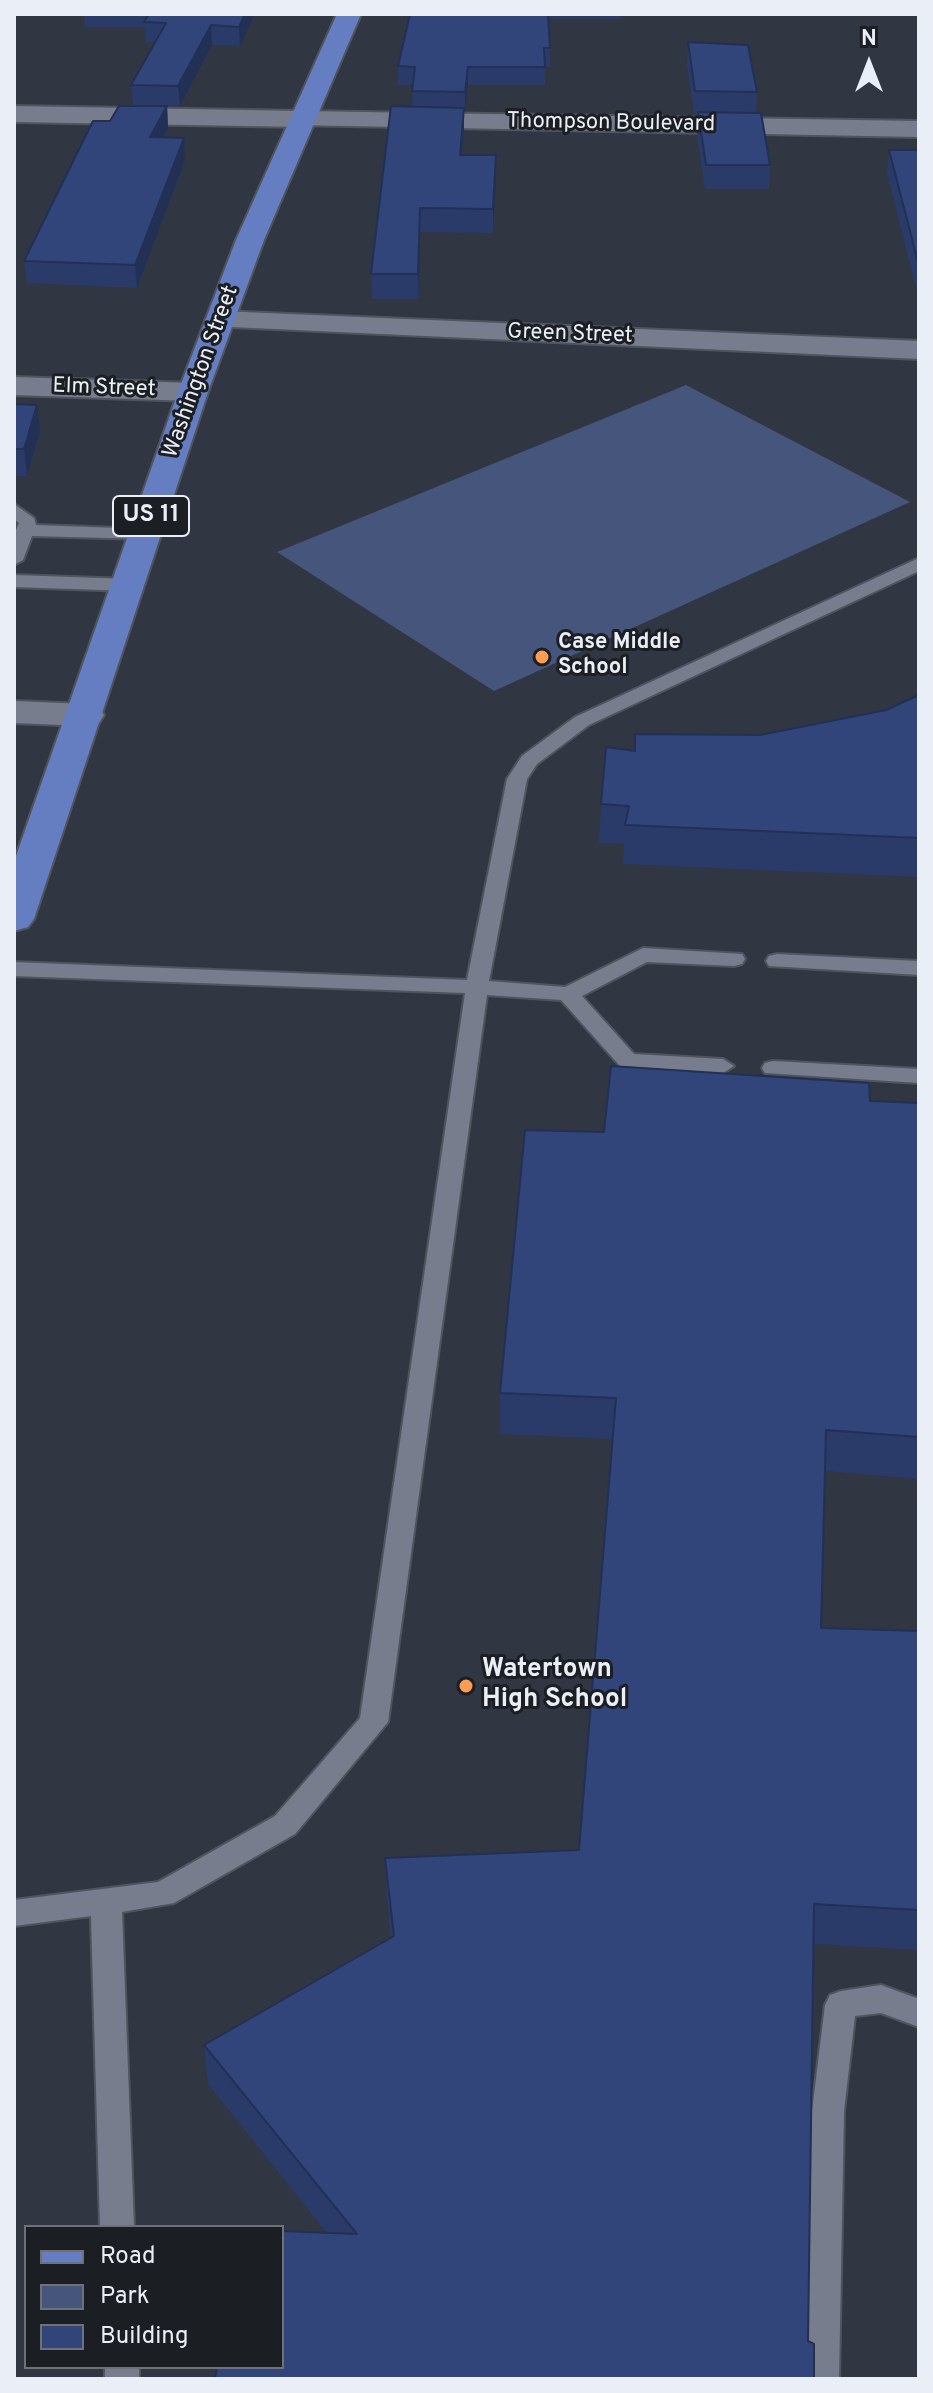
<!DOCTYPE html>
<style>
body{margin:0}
#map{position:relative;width:933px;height:2393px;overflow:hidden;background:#313643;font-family:Overpass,sans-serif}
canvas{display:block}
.frame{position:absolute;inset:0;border:16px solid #eaeef6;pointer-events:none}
.legend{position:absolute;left:24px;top:2225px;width:260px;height:144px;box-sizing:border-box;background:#1b1e23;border:2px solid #6e7177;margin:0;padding:10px 14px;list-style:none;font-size:24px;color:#eaeef6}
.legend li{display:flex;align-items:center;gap:16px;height:40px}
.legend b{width:40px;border:2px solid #6e7177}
.north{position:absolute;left:829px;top:24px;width:80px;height:80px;-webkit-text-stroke:6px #1b1e23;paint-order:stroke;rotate:0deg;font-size:22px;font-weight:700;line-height:32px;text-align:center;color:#eaeef6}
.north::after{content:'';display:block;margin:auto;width:28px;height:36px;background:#eaeef6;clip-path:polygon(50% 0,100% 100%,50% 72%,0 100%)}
</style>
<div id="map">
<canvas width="933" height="2393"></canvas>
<div class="frame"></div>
<ul class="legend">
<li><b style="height:10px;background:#657ec2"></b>Road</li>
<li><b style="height:22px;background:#45557b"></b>Park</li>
<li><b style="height:22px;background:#31457a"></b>Building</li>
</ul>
<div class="north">N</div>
</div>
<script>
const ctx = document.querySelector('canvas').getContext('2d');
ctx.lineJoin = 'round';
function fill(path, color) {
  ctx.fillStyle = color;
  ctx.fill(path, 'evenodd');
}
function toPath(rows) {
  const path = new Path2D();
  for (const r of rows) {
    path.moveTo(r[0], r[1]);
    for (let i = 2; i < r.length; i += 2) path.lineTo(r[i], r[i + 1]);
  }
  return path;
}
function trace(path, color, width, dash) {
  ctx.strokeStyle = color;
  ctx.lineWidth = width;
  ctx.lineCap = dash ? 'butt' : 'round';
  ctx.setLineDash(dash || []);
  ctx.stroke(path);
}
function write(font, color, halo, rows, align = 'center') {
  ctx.font = font + ' Overpass,sans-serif';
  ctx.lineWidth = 6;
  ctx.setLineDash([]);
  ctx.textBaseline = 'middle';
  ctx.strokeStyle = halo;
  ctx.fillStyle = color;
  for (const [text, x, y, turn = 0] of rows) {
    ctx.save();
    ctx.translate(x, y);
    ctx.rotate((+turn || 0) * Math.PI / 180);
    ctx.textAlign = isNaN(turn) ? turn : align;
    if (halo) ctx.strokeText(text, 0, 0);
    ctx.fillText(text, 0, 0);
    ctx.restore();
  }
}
fill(toPath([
 [686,385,910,502,494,691,277,552]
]), '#45557b');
const service = toPath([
 [14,504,34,518,36,525,145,529,154,534,145,539,32,536,23,560,14,565,14,535,19,523,14,519,14,504],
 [919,558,919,571,589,725,537,764,527,779,489,981,565,987,643,948,742,954,745,959,742,964,734,966,647,962,582,996,634,1054,723,1059,734,1066,723,1073,620,1066,561,1000,487,995,388,1722,295,1834,174,1903,122,1912,134,2227,100,2227,91,1916,14,1926,14,1900,158,1882,275,1816,360,1718,465,993,14,976,14,962,467,980,507,779,522,756,575,717,919,558],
 [14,575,129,579,138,585,129,591,14,587,14,575],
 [777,954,919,961,919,975,769,966,766,961,769,956,777,954],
 [773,1061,919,1069,919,1083,765,1073,762,1068,765,1063,773,1061],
 [881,1985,919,1999,919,2027,881,2013,855,2016,844,2111,839,2379,805,2379,812,2111,825,2005,830,1995,841,1991,881,1985],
 [105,2367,139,2367,139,2379,105,2379,105,2367]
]);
const minor = toPath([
 [14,106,303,111,312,113,316,119,312,125,303,127,14,122,14,106],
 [220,311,919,341,919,359,210,326,205,320,210,314,220,311],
 [14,377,193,383,204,385,208,392,204,399,193,401,14,395,14,377]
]);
const tertiary = toPath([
 [303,111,919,121,919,137,294,125,290,119,294,113,303,111],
 [14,701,86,704,99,707,104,715,99,723,86,726,14,723,14,701]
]);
const primary = toPath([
 [337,14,361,14,264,240,208,392,34,919,28,927,14,931,14,862,178,392,236,240,337,14]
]);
trace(service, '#4f545e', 4);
trace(minor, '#4f545e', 4);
trace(tertiary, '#4f545e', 4);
trace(primary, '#4f545e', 4);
fill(service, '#777d8c');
fill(minor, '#777d8c');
fill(tertiary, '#777d8c');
fill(primary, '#657ec2');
fill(toPath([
 [84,14,255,14,240,46,212,45,180,106,133,105,131,85,155,42,146,42,145,27,85,27],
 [410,14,621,14,621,19,549,19,550,67,545,67,545,85,468,85,465,111,464,111,462,155,496,155,493,233,420,232,419,299,372,299,371,274,412,107,413,85,398,85,398,66],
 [688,42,757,92,756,113,770,165,769,189,705,189,697,136,698,114,694,114,687,65],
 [167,106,168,128,163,138,185,160,137,288,27,283,24,261,110,121],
 [889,150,919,150,919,300,887,172],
 [14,404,40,431,27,476,14,476],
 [919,695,919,877,623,864,624,844,599,843,601,804,634,751,635,734,760,735,886,710],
 [870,1101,919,1103,919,1479,825,1471,821,1628,919,1631,919,1950,814,1944,808,2341,327,2233,208,2084,204,2045,391,1938,387,1899,385,1858,579,1850,613,1439,500,1434,500,1393,604,1132]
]), '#2a3b69');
fill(toPath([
 [245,14,255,14,240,46,239,27],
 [211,25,212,45,180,106,178,86],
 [468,67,468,85,465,111,465,92],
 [167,106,168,128,151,159,150,137],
 [464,108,464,131,460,179,460,155],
 [184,138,185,160,137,288,135,265],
 [496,155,496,179,493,233,493,209],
 [420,208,420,232,419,299,418,274],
 [37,405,40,431,27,476,24,449]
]), '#223055');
const building = toPath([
 [149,14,245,14,239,27,211,25,178,86,131,85,166,23,144,22,149,14],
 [410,14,548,14,550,48,544,48,545,67,468,67,465,92,412,91,415,67,398,66,410,14],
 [688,42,748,45,757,92,695,91,688,42],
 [119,106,167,106,150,137,184,138,135,265,24,261,93,121,110,121,119,106],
 [391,106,464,108,460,155,496,155,493,209,420,208,418,274,371,274,391,106],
 [698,112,761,113,770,165,706,165,698,112],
 [889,150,919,150,919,266,889,150],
 [14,404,37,405,24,449,14,449,14,404],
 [919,695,919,838,625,825,629,806,601,804,606,747,635,751,635,734,760,735,886,710,919,695],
 [611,1066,869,1083,870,1101,919,1103,919,1437,826,1430,821,1628,919,1631,919,1910,814,1904,808,2341,814,2344,814,2379,215,2379,217,2367,282,2367,282,2231,357,2234,204,2045,394,1936,385,1858,579,1850,616,1398,500,1393,525,1130,604,1132,611,1066]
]);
fill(building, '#31457a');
trace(building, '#223055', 2);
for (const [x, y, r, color] of [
 [542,657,8,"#fc9d53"],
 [466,1686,8,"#fc9d53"]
]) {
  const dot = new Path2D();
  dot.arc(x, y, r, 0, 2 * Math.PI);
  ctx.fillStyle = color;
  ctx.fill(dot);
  trace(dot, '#1b1e23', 3);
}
write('22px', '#eaeef6', '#1b1e23', [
 ["Thompson Boulevard",611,124,1],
 ["Green Street",570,335,2],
 ["Washington Street",202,372,-70],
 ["Elm Street",104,389,2]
]);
write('bold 22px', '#eaeef6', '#1b1e23', [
 ["Case Middle",558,644],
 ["School",558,669]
], 'left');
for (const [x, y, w] of [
 [151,516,76]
]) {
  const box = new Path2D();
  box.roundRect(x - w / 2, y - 20, w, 40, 6);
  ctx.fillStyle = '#1b1e23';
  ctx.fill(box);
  trace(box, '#eaeef6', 2);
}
write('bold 24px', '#eaeef6', null, [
 ["US 11",151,516]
]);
write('bold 26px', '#eaeef6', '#1b1e23', [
 ["Watertown",482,1671],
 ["High School",482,1701]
], 'left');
</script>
